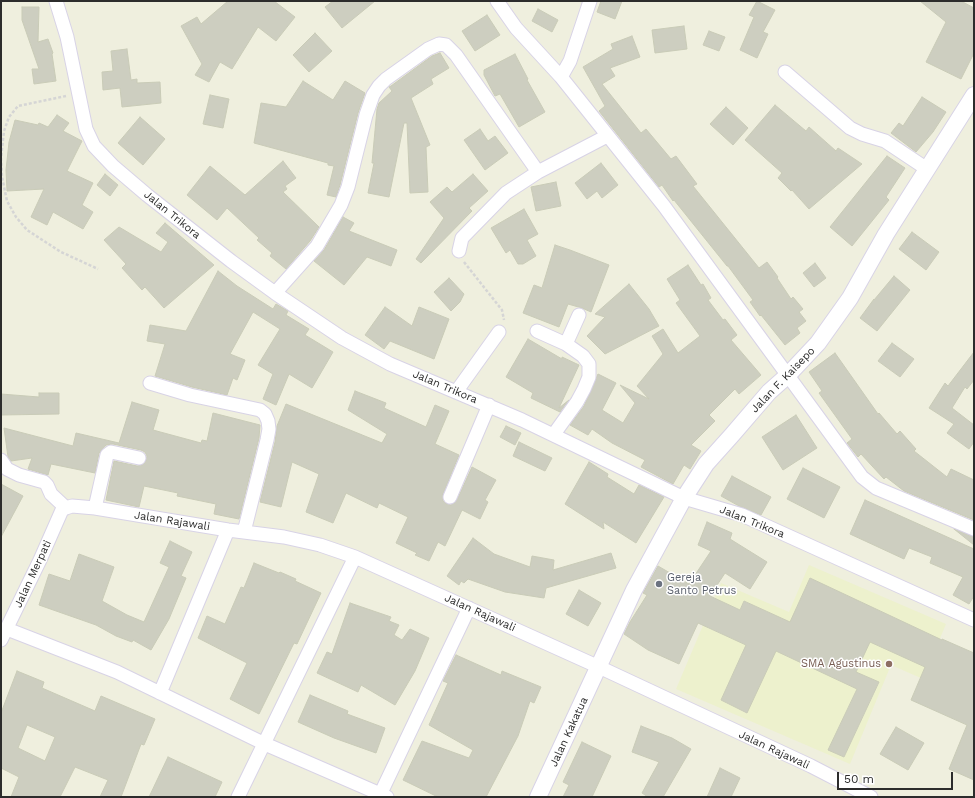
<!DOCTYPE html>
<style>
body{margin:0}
#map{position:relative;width:975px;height:798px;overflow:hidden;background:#efefde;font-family:"Work Sans",sans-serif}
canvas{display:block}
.frame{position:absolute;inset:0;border:2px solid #2c2c2c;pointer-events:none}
.scale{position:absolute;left:837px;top:772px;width:116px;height:18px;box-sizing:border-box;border:2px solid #2c2c2c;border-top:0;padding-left:5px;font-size:12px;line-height:14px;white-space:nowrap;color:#2c2c2c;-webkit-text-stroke:3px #fff;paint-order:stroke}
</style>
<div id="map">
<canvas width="975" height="798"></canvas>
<div class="frame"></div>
<div class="scale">50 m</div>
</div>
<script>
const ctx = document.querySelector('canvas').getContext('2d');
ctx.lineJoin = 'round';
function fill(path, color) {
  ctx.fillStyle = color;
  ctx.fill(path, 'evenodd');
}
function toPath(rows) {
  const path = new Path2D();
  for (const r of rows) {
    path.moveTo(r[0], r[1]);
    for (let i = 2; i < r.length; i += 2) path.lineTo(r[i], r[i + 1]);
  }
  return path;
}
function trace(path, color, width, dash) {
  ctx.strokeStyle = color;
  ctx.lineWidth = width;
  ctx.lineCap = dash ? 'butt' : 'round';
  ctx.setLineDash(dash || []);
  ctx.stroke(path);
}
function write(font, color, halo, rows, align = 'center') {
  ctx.font = font + ' "Work Sans",sans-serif';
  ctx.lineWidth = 3;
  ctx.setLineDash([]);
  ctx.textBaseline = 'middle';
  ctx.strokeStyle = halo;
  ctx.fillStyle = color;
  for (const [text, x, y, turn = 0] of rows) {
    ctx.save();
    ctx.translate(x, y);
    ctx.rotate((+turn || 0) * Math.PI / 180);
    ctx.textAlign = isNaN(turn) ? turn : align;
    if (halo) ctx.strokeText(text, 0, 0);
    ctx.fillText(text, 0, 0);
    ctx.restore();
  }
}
fill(toPath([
 [809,565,946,624,923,679,891,665,850,764,676,689,721,583,789,612],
 [810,579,937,638,924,666,842,629,835,644,863,657,850,685,766,646,779,618,819,637,826,621,796,608],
 [720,601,740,610,744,601,776,616,761,651,708,628],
 [744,651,770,663,746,713,721,700],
 [863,675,879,683,844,757,829,750]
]), '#edf1cd');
const building = toPath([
 [228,1,274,1,295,17,276,41,258,27,232,69,220,62,209,82,195,75,202,64,181,26,197,17,201,24,228,1],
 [333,1,375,1,342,28,325,7,333,1],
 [601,1,622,1,615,19,597,12,601,1],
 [757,1,775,10,763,32,768,34,757,58,740,50,754,17,749,15,757,1],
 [920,1,961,1,974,8,974,53,961,79,926,62,946,22,920,1],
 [22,7,39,7,38,42,48,39,53,53,52,54,56,81,34,84,32,69,39,69,22,20,22,7],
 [538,9,558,20,552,32,532,21,538,9],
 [487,15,500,35,475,51,462,31,487,15],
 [684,26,687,49,655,53,652,30,684,26],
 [709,31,725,37,719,51,703,45,709,31],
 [315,33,332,51,309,72,293,55,315,33],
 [632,36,640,57,610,68,615,76,602,84,641,133,646,129,671,159,676,156,697,184,693,186,759,268,767,262,778,277,777,278,791,299,793,297,803,309,799,312,806,321,797,328,800,333,785,345,761,315,760,316,750,302,753,300,728,266,727,266,674,200,673,201,662,185,659,187,599,111,605,106,583,67,613,49,611,44,632,36],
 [127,49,131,80,137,79,137,83,160,82,161,103,122,107,120,88,103,90,102,72,113,71,111,51,127,49],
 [440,53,449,68,431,79,433,84,411,98,430,145,426,147,428,192,410,193,407,123,404,123,389,197,368,193,374,163,372,163,377,109,379,103,392,91,389,87,391,86,432,56,440,53],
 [515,54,528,79,527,80,545,112,519,127,500,94,495,96,484,75,484,70,515,54],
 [303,81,333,100,345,81,365,93,358,113,340,185,336,197,327,195,334,166,328,165,328,163,254,143,261,103,286,107,303,81],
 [210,95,229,99,223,128,203,124,210,95],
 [922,97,946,112,933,132,916,152,891,133,899,123,903,126,922,97],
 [775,105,806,131,809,127,836,151,838,148,862,164,809,209,792,190,791,191,778,178,782,173,745,140,775,105],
 [726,107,748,128,733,145,710,124,726,107],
 [57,115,69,123,63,131,82,141,67,171,93,183,82,205,93,212,83,229,53,212,47,225,31,217,44,189,7,191,6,170,9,142,15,120,38,125,39,123,48,127,57,115],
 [140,117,165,139,143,165,118,143,140,117],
 [480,129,488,141,495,136,508,153,485,170,464,140,480,129],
 [887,156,905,168,886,197,889,200,852,246,830,227,887,156],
 [283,161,296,178,285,186,287,189,283,192,319,227,310,241,286,269,270,256,272,253,257,240,259,238,227,208,217,220,187,195,210,166,245,195,283,161],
 [601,163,618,185,602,198,597,191,587,199,575,183,601,163],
 [105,174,118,185,110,196,97,185,105,174],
 [473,174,488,191,469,208,472,211,421,263,416,259,444,218,430,202,447,187,452,192,473,174],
 [556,182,561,206,536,211,531,187,556,182],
 [524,209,538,234,527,240,536,256,523,264,518,264,510,250,506,253,491,228,524,209],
 [343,217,354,223,349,231,397,250,391,266,367,257,344,285,314,261,324,250,343,217],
 [165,223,214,265,164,308,145,287,142,290,122,268,126,264,104,240,119,227,161,252,168,242,156,233,165,223],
 [912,232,939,252,926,270,899,249,912,232],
 [555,245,570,250,609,265,591,312,582,308,568,304,559,327,523,313,534,285,542,288,555,245],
 [815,263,826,278,814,287,803,273,815,263],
 [688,265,701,285,703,284,711,298,708,300,723,320,725,319,737,335,731,340,761,375,739,394,735,389,709,415,715,421,691,445,701,451,690,469,684,465,673,484,641,467,645,460,612,443,592,429,588,435,570,425,584,406,598,374,616,383,602,410,623,423,635,403,620,385,649,399,637,386,663,354,652,336,663,329,678,353,700,336,676,303,680,300,667,279,688,265],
 [218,271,237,286,273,309,276,304,288,311,286,315,309,329,305,335,333,352,312,388,289,374,276,405,263,399,273,374,258,365,280,329,253,312,230,354,245,360,237,380,233,378,227,395,192,387,155,376,165,344,147,341,150,325,186,331,218,271],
 [894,276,910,290,877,331,860,318,874,299,874,300,894,276],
 [449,278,464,294,460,302,451,311,434,292,449,278],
 [629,284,649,309,659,326,605,354,587,336,605,317,595,314,629,284],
 [385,307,412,326,419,307,449,319,434,359,390,341,384,349,365,335,385,307],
 [528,339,562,359,562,357,579,365,559,408,569,400,560,412,531,398,533,393,506,377,528,339],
 [892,343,914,359,900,377,878,361,892,343],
 [974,352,974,380,967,389,965,387,952,408,974,425,974,442,969,449,947,433,954,424,929,408,945,383,948,386,974,352],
 [835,353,878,414,879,413,897,434,900,431,916,449,914,451,947,477,951,469,974,480,974,520,904,491,886,477,884,479,861,454,858,457,847,443,852,439,819,393,822,391,809,372,835,353],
 [355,391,386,403,384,408,426,427,435,405,449,411,435,444,459,455,443,494,443,501,447,504,451,505,457,500,472,467,496,480,485,500,488,502,480,519,462,510,445,546,438,542,429,561,415,555,417,553,396,543,408,517,379,503,377,508,346,493,333,523,306,512,319,474,292,462,281,507,260,502,275,442,277,426,286,404,382,443,387,434,348,410,355,391],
 [39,393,59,393,59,414,1,415,1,394,39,397,39,393],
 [132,402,159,410,153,430,201,443,202,440,207,441,213,413,260,425,259,438,239,519,214,514,216,504,177,496,178,493,144,486,139,507,106,500,114,461,137,466,142,465,145,463,147,456,145,452,141,450,113,444,106,445,99,453,95,473,51,464,48,475,28,469,32,458,11,461,8,457,4,428,73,446,76,433,119,443,132,402],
 [796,415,817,448,783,470,762,437,796,415],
 [506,426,521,433,515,445,500,437,506,426],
 [519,442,552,458,545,471,513,456,519,442],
 [589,462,608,474,607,477,634,494,639,485,664,497,636,543,603,522,604,529,565,504,589,462],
 [803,468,840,487,824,518,787,499,803,468],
 [732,476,771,497,761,515,739,506,721,496,732,476],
 [1,484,23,496,1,537,1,484],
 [865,500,974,549,974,596,969,604,953,595,963,577,930,563,932,557,909,548,904,559,850,534,865,500],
 [707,522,732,533,730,539,767,562,750,589,725,573,710,596,740,610,744,601,790,622,810,578,942,640,942,639,974,653,974,780,949,769,967,725,911,700,925,667,870,642,856,672,879,682,844,757,828,750,857,689,776,651,747,713,721,700,746,645,698,623,679,664,648,650,624,634,630,622,647,595,643,593,658,566,689,584,711,551,698,545,707,522],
 [954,529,974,537,974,545,954,529],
 [473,538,494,554,530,567,532,556,554,560,553,570,611,553,616,568,546,588,544,598,505,592,468,579,464,583,461,581,459,585,447,576,473,538],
 [170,541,192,552,181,576,186,578,169,619,151,650,133,640,132,642,116,636,96,625,39,605,49,574,70,581,79,554,114,567,102,601,127,615,144,622,169,567,160,563,170,541],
 [254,563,279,573,280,572,296,579,295,581,321,593,297,644,294,643,259,714,230,699,247,663,198,638,207,616,225,624,241,587,244,588,254,563],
 [579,590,601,603,588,626,566,614,579,590],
 [350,603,391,617,389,621,399,625,394,635,402,640,410,629,429,638,415,671,395,705,361,685,358,692,317,673,327,652,332,654,350,603],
 [456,655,501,675,502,671,541,687,534,703,530,701,518,736,486,797,438,797,403,780,422,741,469,758,473,750,429,725,448,683,443,681,456,655],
 [17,671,44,682,42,688,95,711,101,696,155,719,144,745,141,744,121,797,100,797,108,780,75,767,60,797,11,797,19,777,1,768,1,713,17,671],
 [27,725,55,737,45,761,18,748,27,725],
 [310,695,348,711,347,714,385,728,376,753,334,738,298,722,310,695],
 [641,726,672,738,691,749,663,797,648,797,642,793,659,762,632,752,641,726],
 [896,727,924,743,908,770,880,754,896,727],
 [582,742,611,756,592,797,563,797,569,785,563,782,582,742],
 [168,757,222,782,215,797,149,797,168,757],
 [720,768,740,778,731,797,707,797,720,768]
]);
fill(building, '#cdcec0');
trace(building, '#c9cbb7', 1);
const minor = toPath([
 [56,1,67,37,86,129,94,146,113,166,147,195,231,261,275,293,342,338,390,364,522,420,684,498,742,515,974,620],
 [497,1,516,28,561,77,664,206,862,477,876,488,974,529],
 [785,72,850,128,862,134,885,141,927,169],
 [561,77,570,61,590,1],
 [459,251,462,238,506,193,538,172,607,136],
 [275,293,317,246,341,205,348,187,366,115,373,95,379,86,386,79,428,49,439,44,446,45,456,55,538,172],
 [537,331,566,344,583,356,589,364,589,377,584,389,577,402,554,434],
 [566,344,579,315],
 [150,383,190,395,260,410,265,414,268,421,269,429,267,440,244,532],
 [456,392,499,332],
 [1,460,7,469,19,475,44,482,47,485,51,494,66,508],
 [450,497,489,405],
 [66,508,72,506,95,508,228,530,284,537,320,545,355,557,599,667,811,766,871,797],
 [95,508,107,455,111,452,139,458],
 [7,629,117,672,265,744,387,797],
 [1,640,40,560,62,510,66,508],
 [160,693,228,530],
 [238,797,355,557],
 [379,797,469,608]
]);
const tertiary = toPath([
 [538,797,634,590,684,498,706,464,732,435,769,392,787,376,818,343,850,298,886,234,974,95]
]);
trace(minor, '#d8d3e6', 15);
trace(tertiary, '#d8d3e6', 18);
trace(toPath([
 [66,96,18,106,9,117,4,131,1,158,2,177,7,201,16,217,27,230,61,252,98,269],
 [464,262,502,310,504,320]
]), '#d5d5d5', 2.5, [3, 2]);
trace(minor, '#fff', 13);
trace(tertiary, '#fff', 16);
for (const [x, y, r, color] of [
 [659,584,4,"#6b7280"],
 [889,664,4,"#8d6e63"]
]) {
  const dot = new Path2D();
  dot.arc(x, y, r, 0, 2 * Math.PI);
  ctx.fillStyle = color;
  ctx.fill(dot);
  trace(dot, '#fff', 1.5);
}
write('11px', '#2c2c2c', '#fff', [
 ["Jalan Trikora",172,215,39],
 ["Jalan F. Kaisepo",783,380,-46],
 ["Jalan Trikora",445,387,23],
 ["Jalan Rajawali",172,521,9],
 ["Jalan Trikora",752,522,22],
 ["Jalan Merpati",33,574,-65],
 ["Jalan Rajawali",480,613,24],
 ["Jalan Kakatua",569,732,-65],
 ["Jalan Rajawali",774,750,25]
]);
write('11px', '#5b616d', '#fff', [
 ["Gereja",667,578],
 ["Santo Petrus",667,591]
], 'left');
write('11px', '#785e54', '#fff', [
 ["SMA Agustinus",881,664]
], 'right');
</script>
